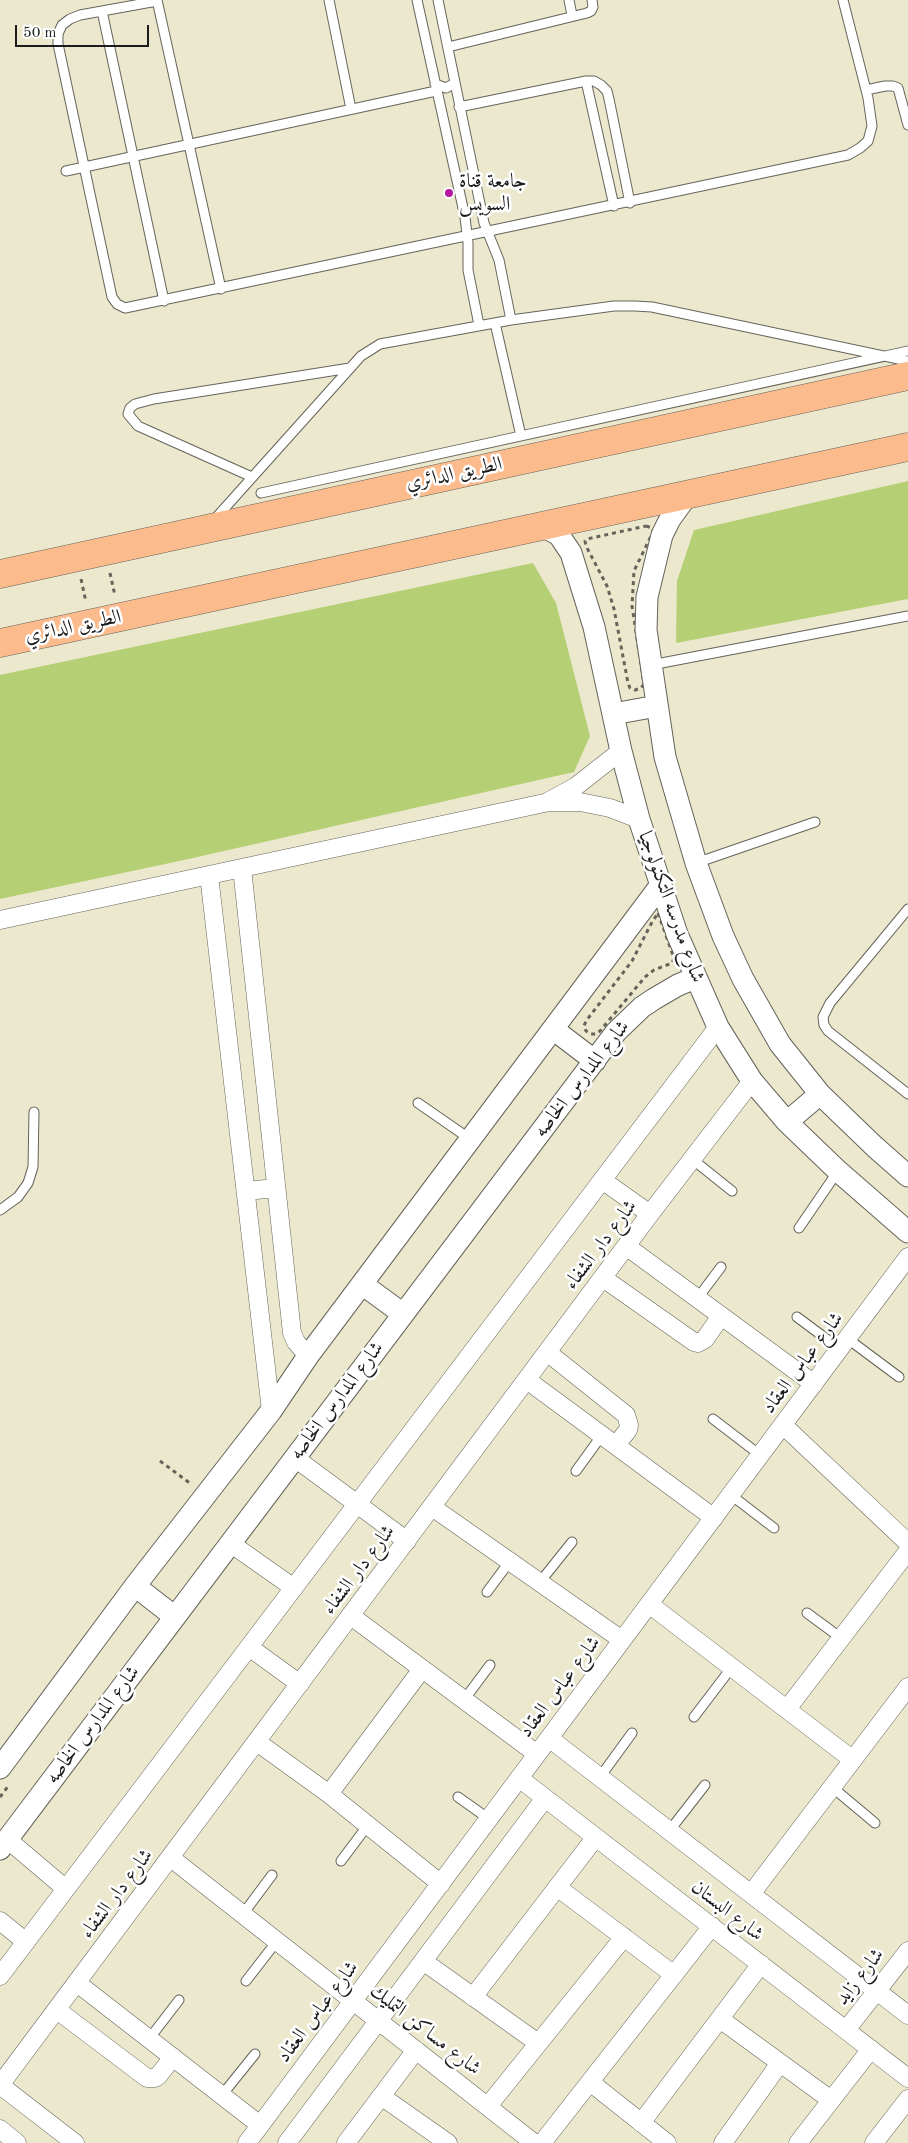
<!DOCTYPE html>
<meta charset="utf-8">
<style>
body{margin:0}
#map{position:relative;width:908px;height:2143px;overflow:hidden;background:#ece8cd;font-family:"Old Standard TT",serif}
canvas{display:block}
.scale{position:absolute;left:15px;top:25px;width:134px;height:22px;box-sizing:border-box;border:2px solid #1c1c1c;border-top:0;padding-left:6px;font-size:15px;line-height:18px;white-space:nowrap;color:#1c1c1c;-webkit-text-stroke:4px #fff;paint-order:stroke}
</style>
<div id="map">
<canvas width="908" height="2143"></canvas>
<div class="scale">50 m</div>
</div>
<script>
const ctx = document.querySelector('canvas').getContext('2d');
ctx.lineJoin = 'round';
function fill(path, color) {
  ctx.fillStyle = color;
  ctx.fill(path, 'evenodd');
}
function toPath(rows) {
  const path = new Path2D();
  for (const r of rows) {
    path.moveTo(r[0], r[1]);
    for (let i = 2; i < r.length; i += 2) path.lineTo(r[i], r[i + 1]);
  }
  return path;
}
function trace(path, color, width, dash) {
  ctx.strokeStyle = color;
  ctx.lineWidth = width;
  ctx.lineCap = dash ? 'butt' : 'round';
  ctx.setLineDash(dash || []);
  ctx.stroke(path);
}
function write(font, color, halo, rows, align = 'center') {
  ctx.font = font + ' "Old Standard TT",Amiri,serif';
  ctx.lineWidth = 5;
  ctx.setLineDash([]);
  ctx.textBaseline = 'middle';
  ctx.strokeStyle = halo;
  ctx.fillStyle = color;
  for (const [text, x, y, turn = 0] of rows) {
    ctx.save();
    ctx.translate(x, y);
    ctx.rotate((+turn || 0) * Math.PI / 180);
    ctx.textAlign = isNaN(turn) ? turn : align;
    if (halo) ctx.strokeText(text, 0, 0);
    ctx.fillText(text, 0, 0);
    ctx.restore();
  }
}
fill(toPath([
 [908,481,908,599,676,643,677,581,694,530],
 [533,563,556,603,590,736,574,772,184,860,0,899,0,675]
]), '#b5cf74');
const service = toPath([
 [157,0,221,289],
 [329,0,351,109],
 [417,0,465,217,468,243,468,270,479,325],
 [438,0,484,223,499,260,511,320],
 [569,0,572,15],
 [157,1,80,15,70,19,62,25,58,34,58,44,112,297,117,304,125,308,848,155,860,148,868,141,872,126,868,98,843,0],
 [102,11,164,301],
 [448,47,587,13,591,11,593,7,592,0],
 [586,81,614,206],
 [435,84,446,88,455,83],
 [866,90,885,86,893,86,898,88,908,125],
 [459,107,586,81,594,81,601,85,607,91,609,99,630,203],
 [66,171,436,91],
 [495,323,521,436],
 [252,477,138,426,128,414,130,408,135,404,154,399,350,368],
 [261,493,908,351],
 [214,520,361,356,380,344,511,320,614,306,635,306,652,307,908,361],
 [651,665,908,616],
 [696,863,815,822],
 [908,909,830,1003,823,1017,824,1025,828,1031,908,1094],
 [418,1103,470,1139],
 [692,1159,732,1191],
 [0,1210,18,1197,28,1183,33,1167,34,1112],
 [799,1228,838,1171],
 [697,1299,721,1267],
 [797,1317,840,1349],
 [848,1339,899,1377],
 [713,1419,760,1455],
 [576,1471,602,1435],
 [731,1495,774,1528],
 [540,1582,572,1542],
 [487,1592,510,1561],
 [807,1613,841,1638],
 [464,1700,490,1665],
 [694,1717,732,1667],
 [600,1777,632,1733],
 [832,1787,875,1823],
 [458,1797,489,1819],
 [670,1830,705,1785],
 [341,1861,368,1825],
 [243,1914,272,1875],
 [246,1981,277,1941],
 [149,2039,179,2000],
 [222,2095,255,2054]
]);
const minor = toPath([
 [549,801,575,787,621,751],
 [242,868,292,1333,296,1342,308,1356],
 [209,875,271,1411],
 [0,920,549,802,580,802,610,808,639,819],
 [602,1180,650,1214],
 [246,1191,276,1188],
 [626,1246,814,1384],
 [603,1278,694,1342,698,1343,705,1339,721,1316],
 [547,1352,626,1415,629,1425,628,1430,616,1445],
 [527,1380,714,1518],
 [783,1425,908,1543],
 [295,1458,407,1541],
 [432,1507,622,1640],
 [230,1543,294,1588],
 [649,1604,853,1760],
 [351,1616,537,1754],
 [249,1647,300,1684],
 [787,1709,908,1551],
 [549,1738,908,2015],
 [257,1742,329,1794,441,1884],
 [519,1778,908,2078],
 [329,1794,422,1669],
 [7,1839,66,1889],
 [171,1858,534,2143],
 [557,1887,674,1975],
 [751,1894,908,1687],
 [0,1921,26,1942],
 [423,1961,538,2043],
 [0,1976,718,1027],
 [77,1983,260,2125],
 [473,1997,595,1838],
 [57,2010,147,2078,155,2078,159,2075,173,2057],
 [720,2019,831,2100],
 [846,2030,908,1951],
 [590,2082,667,2143],
 [0,2085,650,1214,752,1081],
 [0,2085,75,2143],
 [381,2096,448,2143],
 [488,2106,624,1937],
 [641,2123,761,1964],
 [0,2129,17,2143],
 [247,2143,908,1257],
 [287,2143,545,1798],
 [346,2143,416,2050],
 [542,2143,712,1926],
 [723,2143,780,2063],
 [798,2143,871,2049],
 [874,2143,908,2099]
]);
const tertiary = toPath([
 [688,494,670,519,662,535,647,597,646,630,665,757,696,863,723,936,743,979,780,1044,820,1094,875,1147,908,1176],
 [541,525,559,535,571,553,594,627,621,751,639,819,677,934,718,1027,752,1081,787,1122,838,1171,908,1232],
 [613,714,657,706],
 [553,1029,595,1061],
 [787,1122,820,1094],
 [362,1284,403,1314],
 [135,1586,175,1617],
 [0,1768,135,1586,271,1411,308,1356,660,886],
 [0,1849,616,1032,642,1007,654,999,678,985,695,978]
]);
const primary = toPath([
 [0,574,908,376],
 [0,643,908,447]
]);
trace(service, '#65635a', 11);
trace(minor, '#65635a', 19);
trace(tertiary, '#65635a', 23);
trace(primary, '#65635a', 29);
trace(toPath([
 [646,526,652,528,653,532,634,571,632,606,644,684,641,688,635,690,630,688,628,683,614,609,607,586,586,546,585,541,587,539,646,526],
 [110,573,115,596],
 [81,579,86,602],
 [658,913,674,958,672,963,654,970,645,977,600,1031,596,1034,591,1034,586,1031,584,1026,586,1021,632,961,651,924,658,913],
 [160,1461,191,1484],
 [0,1797,9,1785]
]), '#65635a', 3, [4, 4]);
trace(service, '#fff', 9);
trace(minor, '#fff', 18);
trace(tertiary, '#fff', 21);
trace(primary, '#fbbb8c', 28);
for (const [x, y, r, color] of [
 [449,193,5,"#b5179e"]
]) {
  const dot = new Path2D();
  dot.arc(x, y, r, 0, 2 * Math.PI);
  ctx.fillStyle = color;
  ctx.fill(dot);
  trace(dot, '#fff', 2);
}
write('20px', '#1c1c1c', '#fff', [
 ["جامعة قناة",459,182],
 ["السويس",459,205]
], 'left');
write('20px', '#1c1c1c', '#fff', [
 ["الطريق الدائري",454,474,-12],
 ["الطريق الدائري",73,627,-12],
 ["شارع مدرسه التكنولوجيا",671,907,70],
 ["شارع المدارس الخاصه",582,1079,-52],
 ["شارع دار الشفاء",601,1245,-53],
 ["شارع عباس العقاد",803,1363,-53],
 ["شارع المدارس الخاصه",337,1401,-53],
 ["شارع دار الشفاء",359,1570,-53],
 ["شارع عباس العقاد",560,1687,-53],
 ["شارع المدارس الخاصه",93,1725,-53],
 ["شارع دار الشفاء",117,1894,-53],
 ["شارع البستان",727,1911,38],
 ["شارع زايد",860,1977,-52],
 ["شارع عباس العقاد",318,2012,-53],
 ["شارع مساكن التمليك",425,2030,38]
]);
</script>
